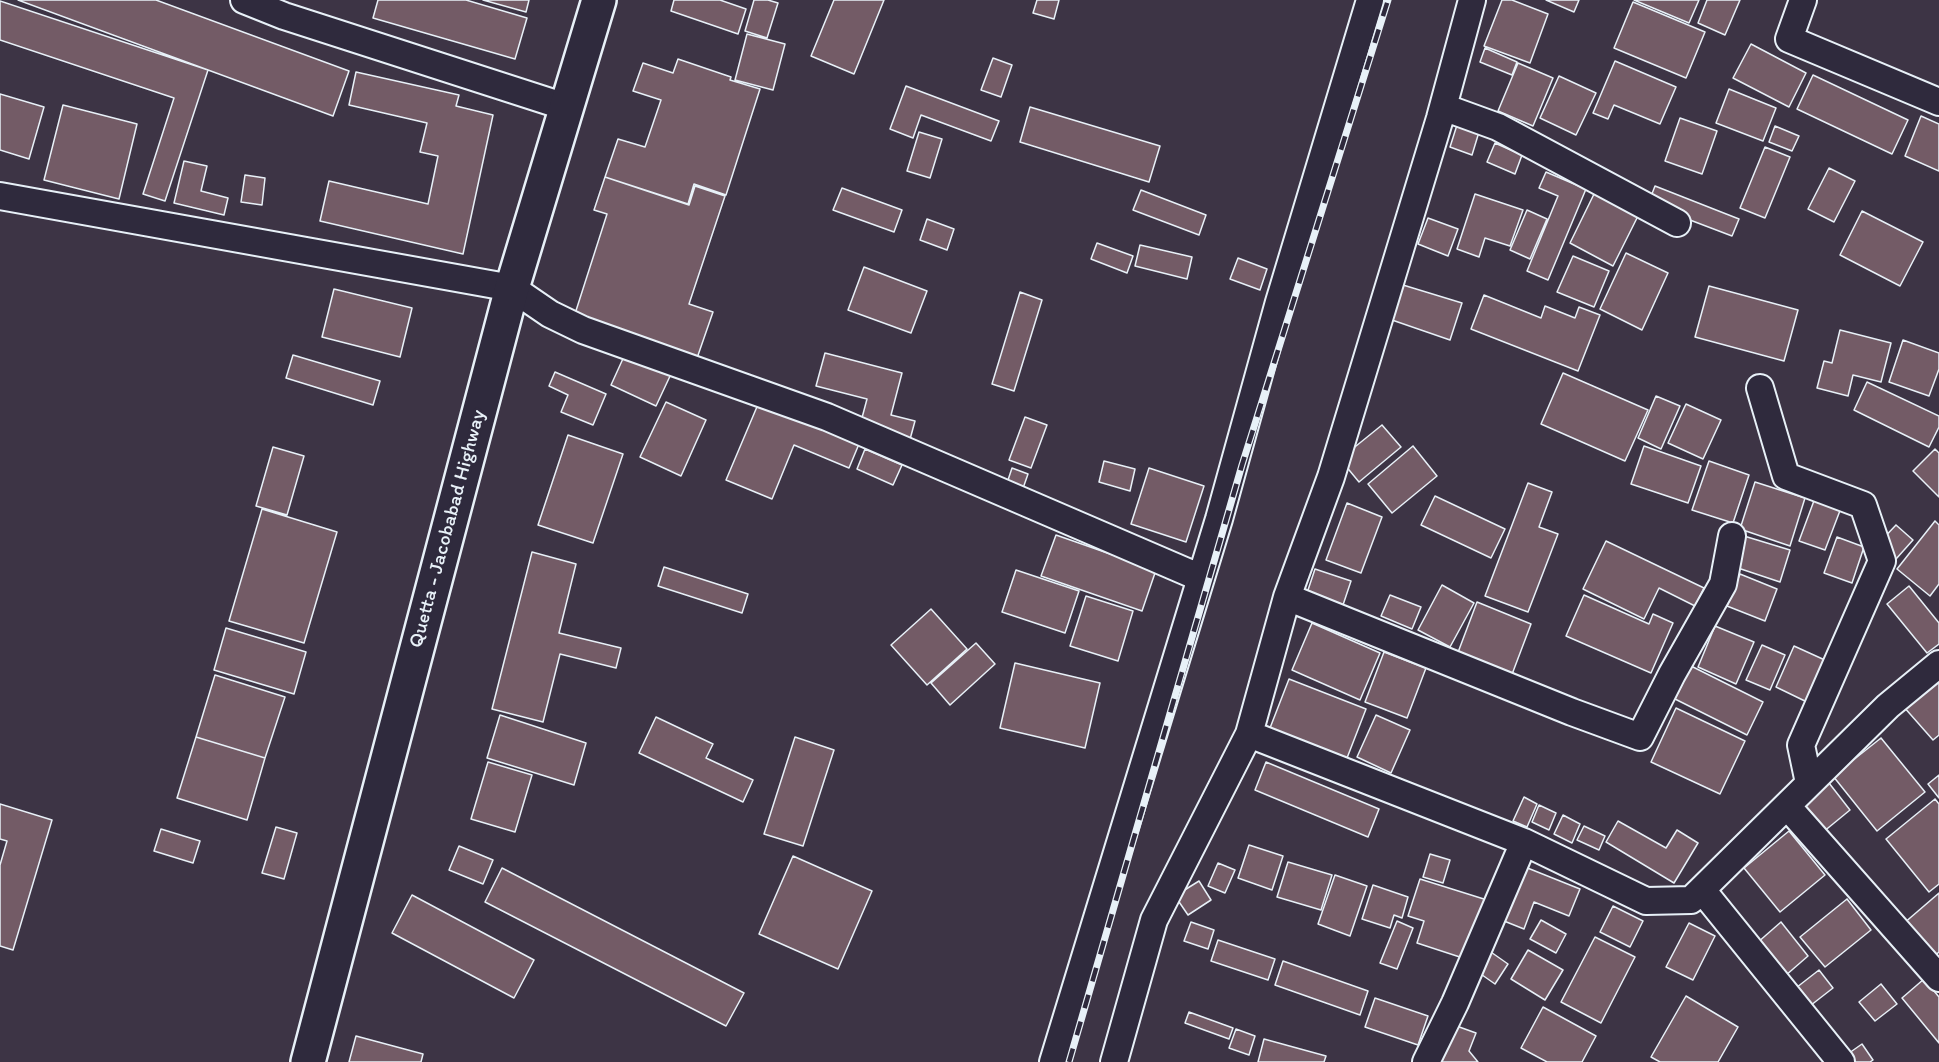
<!DOCTYPE html>
<style>
body{margin:0}
canvas{display:block;background:#3d3445}
</style>
<canvas width="1939" height="1062"></canvas>
<script>
const ctx = document.querySelector('canvas').getContext('2d');
ctx.lineJoin = 'round';
function fill(path, color) {
  ctx.fillStyle = color;
  ctx.fill(path, 'evenodd');
}
function toPath(rows) {
  const path = new Path2D();
  for (const r of rows) {
    path.moveTo(r[0], r[1]);
    for (let i = 2; i < r.length; i += 2) path.lineTo(r[i], r[i + 1]);
  }
  return path;
}
function trace(path, color, width, dash) {
  ctx.strokeStyle = color;
  ctx.lineWidth = width;
  ctx.lineCap = dash ? 'butt' : 'round';
  ctx.setLineDash(dash || []);
  ctx.stroke(path);
}
function write(font, color, halo, rows, align = 'center') {
  ctx.font = font + ' Itim,sans-serif';
  ctx.lineWidth = 5;
  ctx.setLineDash([]);
  ctx.textBaseline = 'middle';
  ctx.strokeStyle = halo;
  ctx.fillStyle = color;
  for (const [text, x, y, turn = 0] of rows) {
    ctx.save();
    ctx.translate(x, y);
    ctx.rotate((+turn || 0) * Math.PI / 180);
    ctx.textAlign = isNaN(turn) ? turn : align;
    if (halo) ctx.strokeText(text, 0, 0);
    ctx.fillText(text, 0, 0);
    ctx.restore();
  }
}
const building = toPath([
 [18,0,156,0,349,71,333,116,18,0],
 [378,0,466,0,527,18,515,59,373,18,378,0],
 [483,0,529,0,526,12,483,0],
 [674,0,720,0,746,9,738,34,671,11,674,0],
 [754,0,768,0,778,3,767,38,745,31,754,0],
 [834,0,884,0,854,74,811,56,834,0],
 [1037,0,1059,0,1054,19,1033,13,1037,0],
 [1502,0,1512,0,1548,14,1530,63,1484,46,1502,0],
 [1546,0,1579,0,1574,12,1546,0],
 [1634,0,1699,0,1689,23,1634,0],
 [1707,0,1740,0,1725,35,1698,23,1707,0],
 [0,1,208,70,165,201,143,194,174,98,0,40,0,1],
 [1633,2,1705,32,1686,78,1614,48,1633,2],
 [747,34,785,44,773,90,735,80,747,34],
 [1751,44,1806,73,1789,107,1733,78,1751,44],
 [1485,48,1517,62,1512,75,1480,62,1485,48],
 [993,58,1012,65,1001,97,981,90,993,58],
 [678,59,731,77,730,80,760,89,726,195,694,184,688,204,605,177,618,139,645,147,661,100,633,91,643,63,673,73,678,59],
 [1615,61,1676,87,1660,124,1614,105,1608,119,1593,113,1615,61],
 [1518,63,1553,78,1533,126,1498,111,1518,63],
 [356,72,459,95,456,106,493,115,463,254,320,221,329,181,428,204,438,156,420,152,427,123,349,105,356,72],
 [1813,75,1908,120,1892,154,1797,109,1813,75],
 [1559,76,1596,93,1576,135,1540,118,1559,76],
 [906,86,999,121,991,141,921,115,913,138,890,129,906,86],
 [1729,89,1776,108,1763,141,1716,123,1729,89],
 [0,94,44,107,29,159,0,150,0,94],
 [63,105,137,124,119,199,44,180,63,105],
 [1030,107,1160,146,1149,182,1020,142,1030,107],
 [1921,116,1939,124,1939,171,1905,156,1921,116],
 [1680,118,1717,131,1702,174,1665,161,1680,118],
 [1457,125,1479,132,1472,155,1450,147,1457,125],
 [1775,126,1799,136,1792,151,1769,142,1775,126],
 [919,132,942,139,930,178,907,171,919,132],
 [1495,143,1522,155,1515,174,1487,162,1495,143],
 [1765,147,1790,157,1765,218,1740,208,1765,147],
 [184,161,207,166,201,191,228,198,224,215,174,203,184,161],
 [1829,168,1855,181,1834,222,1808,209,1829,168],
 [1546,172,1586,189,1548,280,1527,271,1558,196,1539,188,1546,172],
 [245,175,265,178,262,205,241,202,245,175],
 [605,177,689,205,695,186,725,196,689,304,713,312,696,361,573,320,607,214,594,210,605,177],
 [1655,186,1739,219,1732,236,1648,204,1655,186],
 [842,188,902,210,894,232,833,210,842,188],
 [1141,190,1206,215,1199,235,1133,210,1141,190],
 [1595,192,1639,214,1613,266,1570,243,1595,192],
 [1475,194,1523,210,1510,246,1485,238,1479,257,1457,249,1475,194],
 [1527,210,1547,219,1530,259,1510,250,1527,210],
 [1862,211,1923,242,1900,286,1840,255,1862,211],
 [1428,218,1458,229,1448,256,1418,244,1428,218],
 [927,219,954,229,947,250,920,240,927,219],
 [1097,243,1133,256,1127,273,1091,259,1097,243],
 [1140,245,1192,257,1187,279,1135,266,1140,245],
 [1626,253,1668,273,1642,330,1600,309,1626,253],
 [1573,256,1609,271,1594,307,1557,292,1573,256],
 [1238,258,1267,269,1260,290,1230,279,1238,258],
 [864,267,927,291,911,333,848,310,864,267],
 [1403,285,1462,303,1450,340,1392,320,1403,285],
 [1709,286,1798,310,1784,361,1695,337,1709,286],
 [334,289,412,308,400,357,322,337,334,289],
 [1020,292,1042,300,1014,391,992,384,1020,292],
 [1484,295,1541,318,1545,306,1575,318,1579,307,1600,315,1578,371,1471,329,1484,295],
 [1840,330,1891,343,1881,382,1853,375,1848,396,1817,388,1824,361,1832,363,1840,330],
 [1903,340,1939,353,1939,369,1929,396,1889,382,1903,340],
 [626,352,671,374,656,406,611,385,626,352],
 [825,353,902,373,891,415,915,421,909,443,859,429,867,399,816,386,825,353],
 [293,355,380,381,373,405,286,378,293,355],
 [555,372,606,394,593,425,561,412,568,395,549,386,555,372],
 [1563,373,1648,410,1625,461,1541,424,1563,373],
 [1867,382,1939,416,1939,427,1929,447,1854,410,1867,382],
 [1656,396,1680,406,1661,449,1638,438,1656,396],
 [666,402,706,420,681,476,640,457,666,402],
 [759,402,859,444,849,468,794,445,772,499,726,480,759,402],
 [1686,404,1721,420,1703,459,1668,443,1686,404],
 [1025,417,1047,425,1031,468,1009,460,1025,417],
 [1382,425,1401,447,1359,482,1340,459,1382,425],
 [568,435,623,454,593,543,538,525,568,435],
 [1413,446,1437,476,1392,513,1368,484,1413,446],
 [1644,446,1701,466,1688,503,1631,484,1644,446],
 [273,447,304,456,287,515,256,506,273,447],
 [865,449,902,465,893,485,857,469,865,449],
 [1935,449,1939,453,1939,497,1913,471,1935,449],
 [1104,461,1135,469,1130,491,1099,482,1104,461],
 [1709,461,1749,475,1733,523,1692,510,1709,461],
 [1012,468,1028,474,1021,494,1005,489,1012,468],
 [1149,468,1204,486,1186,542,1131,524,1149,468],
 [1755,482,1805,498,1790,546,1740,529,1755,482],
 [1528,483,1552,492,1539,527,1558,534,1528,612,1485,596,1528,483],
 [1435,496,1505,529,1491,558,1421,525,1435,496],
 [1815,498,1841,508,1825,550,1799,541,1815,498],
 [1347,503,1382,517,1361,573,1326,560,1347,503],
 [262,509,337,532,304,643,229,621,262,509],
 [1935,521,1939,525,1939,584,1930,596,1897,569,1935,521],
 [1896,525,1913,540,1896,559,1878,544,1896,525],
 [1056,535,1156,570,1142,611,1041,576,1056,535],
 [1744,536,1790,550,1780,582,1735,567,1744,536],
 [1837,537,1864,547,1852,583,1824,573,1837,537],
 [1606,541,1704,588,1695,606,1659,588,1644,619,1583,589,1606,541],
 [532,552,576,564,559,633,621,648,616,668,560,654,543,722,492,709,532,552],
 [664,567,748,594,742,613,658,586,664,567],
 [1315,569,1351,581,1343,605,1307,593,1315,569],
 [1016,570,1079,591,1065,633,1002,612,1016,570],
 [1740,574,1777,589,1765,621,1727,606,1740,574],
 [1442,585,1474,603,1450,647,1418,630,1442,585],
 [1909,586,1939,623,1939,644,1927,653,1887,604,1909,586],
 [1390,595,1421,607,1412,629,1381,616,1390,595],
 [1584,595,1649,624,1653,614,1673,623,1651,673,1566,636,1584,595],
 [1086,596,1133,611,1118,661,1070,646,1086,596],
 [1477,602,1531,624,1511,677,1457,655,1477,602],
 [931,609,967,649,927,685,891,645,931,609],
 [1312,623,1380,653,1360,700,1292,670,1312,623],
 [1715,626,1754,642,1736,684,1698,667,1715,626],
 [226,628,306,652,294,694,214,670,226,628],
 [976,643,995,664,950,705,931,683,976,643],
 [1762,645,1785,655,1770,690,1746,680,1762,645],
 [1794,646,1827,661,1809,703,1776,687,1794,646],
 [1384,652,1426,668,1407,718,1365,702,1384,652],
 [1015,663,1100,683,1085,748,1000,728,1015,663],
 [1691,666,1763,702,1747,735,1675,699,1691,666],
 [215,675,285,697,265,758,196,737,215,675],
 [1939,676,1939,735,1933,740,1903,706,1939,676],
 [1289,679,1366,709,1347,758,1270,728,1289,679],
 [1676,708,1745,741,1720,794,1651,762,1676,708],
 [500,715,586,743,574,785,487,758,500,715],
 [1376,715,1410,730,1391,773,1357,757,1376,715],
 [656,717,713,744,706,758,753,780,743,802,639,753,656,717],
 [196,737,265,758,247,820,177,798,196,737],
 [795,737,834,750,803,846,764,834,795,737],
 [1881,738,1925,792,1877,831,1833,776,1881,738],
 [488,762,532,775,515,832,471,819,488,762],
 [1266,762,1379,809,1368,837,1255,790,1266,762],
 [1939,775,1939,798,1928,784,1939,775],
 [1829,783,1850,810,1817,837,1795,810,1829,783],
 [1524,797,1537,804,1527,827,1513,821,1524,797],
 [1935,799,1939,804,1939,884,1929,892,1886,839,1935,799],
 [0,804,52,820,13,950,0,946,0,865,7,841,0,839,0,804],
 [1539,805,1556,813,1549,830,1532,822,1539,805],
 [1563,815,1580,824,1572,843,1554,834,1563,815],
 [1618,821,1666,848,1677,830,1698,843,1674,883,1606,842,1618,821],
 [1584,826,1605,836,1599,850,1577,840,1584,826],
 [276,827,297,833,284,879,262,873,276,827],
 [161,829,200,841,193,863,154,851,161,829],
 [1789,831,1825,875,1780,912,1744,868,1789,831],
 [1249,845,1283,856,1272,890,1238,878,1249,845],
 [459,846,493,860,483,884,449,870,459,846],
 [1430,854,1450,860,1443,883,1423,877,1430,854],
 [793,856,872,891,838,969,759,934,793,856],
 [1288,862,1332,875,1321,910,1277,897,1288,862],
 [1218,863,1235,870,1225,893,1208,886,1218,863],
 [1525,867,1580,889,1569,916,1534,902,1524,929,1504,921,1525,867],
 [502,868,744,993,726,1026,485,902,502,868],
 [1335,875,1367,886,1350,936,1318,924,1335,875],
 [1420,879,1487,900,1469,960,1417,943,1424,921,1408,916,1420,879],
 [1199,881,1211,900,1188,915,1175,896,1199,881],
 [1373,885,1408,897,1402,918,1394,915,1390,928,1362,919,1373,885],
 [1939,893,1939,952,1932,958,1903,924,1939,893],
 [412,895,534,960,514,998,392,933,412,895],
 [1847,899,1871,930,1825,967,1800,937,1847,899],
 [1613,906,1643,921,1630,947,1600,932,1613,906],
 [1541,920,1566,934,1556,953,1530,939,1541,920],
 [1397,921,1413,928,1397,969,1380,963,1397,921],
 [1191,922,1214,930,1208,949,1184,941,1191,922],
 [1781,922,1808,956,1785,976,1757,943,1781,922],
 [1689,923,1715,936,1693,980,1666,967,1689,923],
 [1595,937,1635,957,1601,1023,1561,1002,1595,937],
 [1218,940,1275,959,1268,980,1211,961,1218,940],
 [1488,950,1508,964,1495,984,1475,970,1488,950],
 [1528,950,1563,970,1545,1000,1511,979,1528,950],
 [1283,961,1368,991,1360,1015,1275,985,1283,961],
 [1819,970,1833,988,1806,1009,1792,991,1819,970],
 [1924,979,1939,997,1939,1043,1902,998,1924,979],
 [1881,984,1897,1004,1875,1021,1859,1002,1881,984],
 [1686,996,1738,1027,1718,1062,1660,1062,1651,1057,1686,996],
 [1375,998,1428,1016,1418,1045,1365,1027,1375,998],
 [1543,1007,1596,1036,1582,1062,1547,1062,1521,1048,1543,1007],
 [1189,1012,1233,1028,1229,1039,1185,1023,1189,1012],
 [1451,1024,1476,1033,1469,1051,1478,1062,1436,1062,1451,1024],
 [1236,1029,1255,1036,1249,1055,1229,1048,1236,1029],
 [356,1036,423,1054,421,1062,349,1062,356,1036],
 [1264,1039,1326,1056,1324,1062,1258,1062,1264,1039],
 [1862,1044,1873,1060,1870,1062,1845,1062,1842,1058,1862,1044]
]);
fill(building, '#735b66');
trace(building, '#e8f1f8', 1.5);
const street = toPath([
 [244,0,284,16,566,107],
 [1803,0,1789,39,1939,102],
 [1443,107,1498,127,1677,223],
 [0,196,512,288,550,314,583,330,827,417,1201,578],
 [1760,388,1786,476,1863,505,1882,561,1801,745,1809,783],
 [1287,597,1572,712,1640,737,1672,674,1723,584,1732,536],
 [1249,734,1524,842,1646,901,1691,900,1888,706,1939,664],
 [1787,806,1939,978],
 [1702,890,1841,1062],
 [1053,1062,1219,519,1279,302,1370,0],
 [1114,1062,1154,920,1249,734,1287,597,1331,477,1440,118,1472,0],
 [1426,1062,1455,1003,1524,842]
]);
const highway = toPath([
 [308,1062,512,288,599,0]
]);
trace(street, '#e8f1f8', 30);
trace(highway, '#e8f1f8', 38);
trace(street, '#2f2a3d', 26);
trace(highway, '#2f2a3d', 33);
const rail = toPath([
 [1069,1062,1242,465,1388,0]
]);
trace(rail, '#e8f1f8', 7);
trace(rail, '#2f2a3d', 4.5, [14]);
write('20px', '#e8f1f8', '#2f2a3d', [
 ["Quetta - Jacobabad Highway",448,529,-75]
]);
</script>
